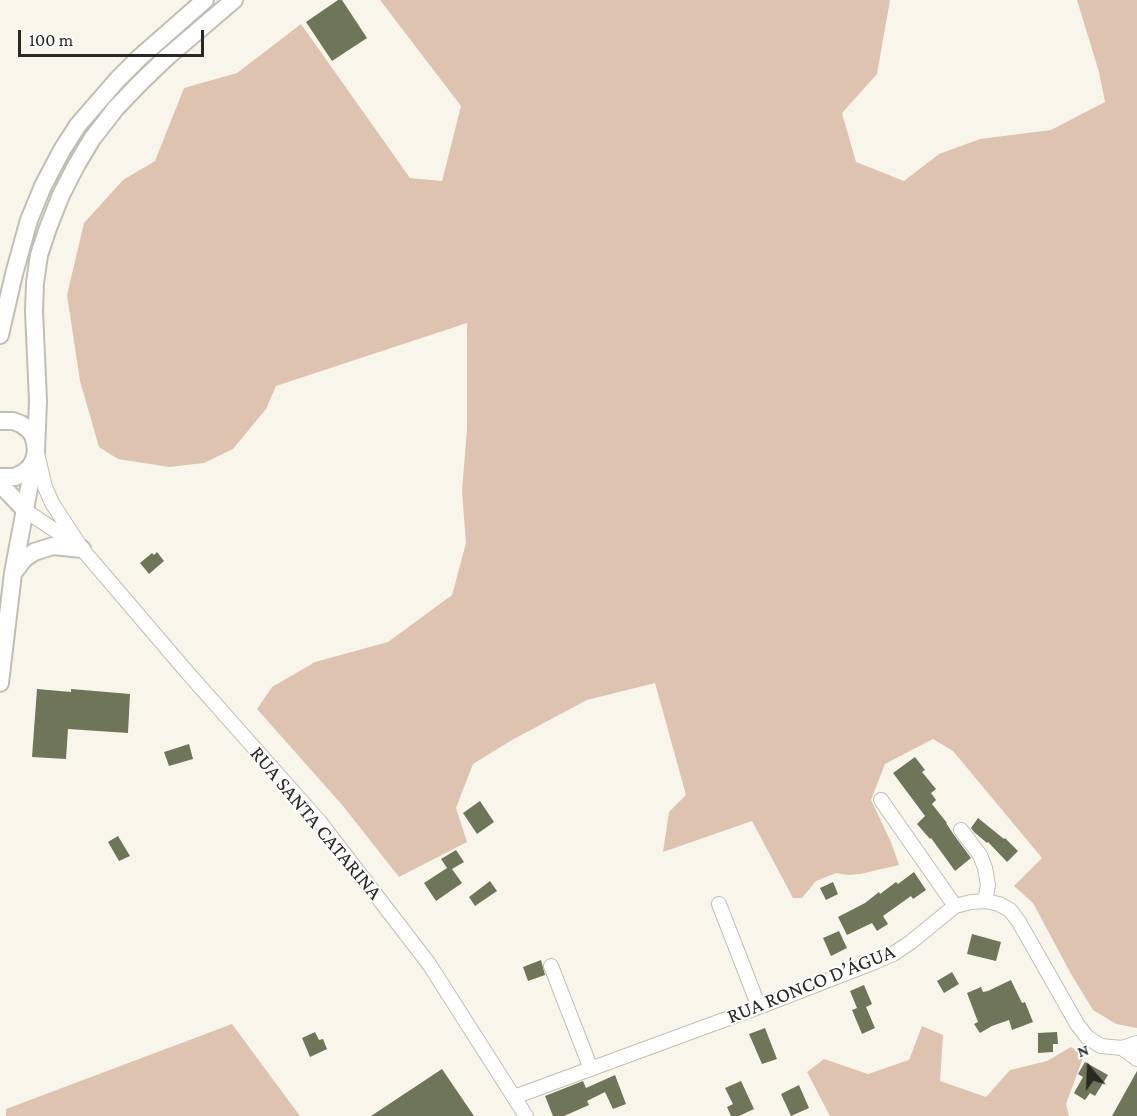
<!DOCTYPE html>
<meta charset="utf-8">
<style>
body{margin:0}
#map{position:relative;width:1137px;height:1116px;overflow:hidden;background:#f8f6eb;font-family:"Crimson Pro",serif}
canvas{display:block}
.north{position:absolute;left:1059px;top:1038px;width:60px;height:60px;-webkit-text-stroke:4px #fff;paint-order:stroke;rotate:341deg;font-size:16px;font-weight:700;line-height:24px;text-align:center;color:#292924}
.north::after{content:'';display:block;margin:auto;width:21px;height:27px;background:#292924;clip-path:polygon(50% 0,100% 100%,50% 72%,0 100%)}
.scale{position:absolute;left:18px;top:30px;width:186px;height:27px;box-sizing:border-box;border:3px solid #292924;border-top:0;padding-left:8px;font-size:18px;line-height:21px;white-space:nowrap;color:#292924;-webkit-text-stroke:4px #fff;paint-order:stroke}
</style>
<div id="map">
<canvas width="1137" height="1116"></canvas>
<div class="north">N</div>
<div class="scale">100 m</div>
</div>
<script>
const ctx = document.querySelector('canvas').getContext('2d');
ctx.lineJoin = 'round';
function fill(path, color) {
  ctx.fillStyle = color;
  ctx.fill(path, 'evenodd');
}
function toPath(rows) {
  const path = new Path2D();
  for (const r of rows) {
    path.moveTo(r[0], r[1]);
    for (let i = 2; i < r.length; i += 2) path.lineTo(r[i], r[i + 1]);
  }
  return path;
}
function trace(path, color, width, dash) {
  ctx.strokeStyle = color;
  ctx.lineWidth = width;
  ctx.lineCap = dash ? 'butt' : 'round';
  ctx.setLineDash(dash || []);
  ctx.stroke(path);
}
function write(font, color, halo, rows, align = 'center') {
  ctx.font = font + ' "Crimson Pro",serif';
  ctx.lineWidth = 4.5;
  ctx.setLineDash([]);
  ctx.textBaseline = 'middle';
  ctx.strokeStyle = halo;
  ctx.fillStyle = color;
  for (const [text, x, y, turn = 0] of rows) {
    ctx.save();
    ctx.translate(x, y);
    ctx.rotate((+turn || 0) * Math.PI / 180);
    ctx.textAlign = isNaN(turn) ? turn : align;
    if (halo) ctx.strokeText(text, 0, 0);
    ctx.fillText(text, 0, 0);
    ctx.restore();
  }
}
fill(toPath([
 [380,0,890,0,877,74,842,113,856,162,904,181,939,154,980,139,1051,130,1105,102,1099,72,1077,0,1137,0,1137,1028,1116,1024,1093,1010,1071,974,1033,903,1014,886,1042,858,953,751,933,739,885,764,871,800,891,842,899,865,860,874,848,875,836,873,816,881,802,898,793,898,752,821,663,852,669,812,686,795,655,683,587,700,512,740,473,764,456,808,467,842,399,877,343,806,257,709,272,687,315,662,388,642,452,595,466,543,462,491,467,429,467,323,276,386,266,409,233,449,204,463,169,467,118,459,99,447,80,381,67,295,84,223,123,180,155,161,184,88,237,73,301,24,410,178,442,181,461,106],
 [232,1024,300,1116,6,1116,6,1109],
 [922,1026,943,1035,940,1081,986,1097,1010,1070,1047,1061,1071,1047,1084,1055,1066,1104,1069,1116,830,1116,807,1072,824,1059,868,1074,909,1060]
]), '#dec4b0');
fill(toPath([
 [338,0,342,0,367,38,332,61,306,22],
 [157,552,164,561,149,574,140,563,152,553,154,555],
 [37,689,71,692,71,689,130,694,128,733,68,729,66,759,32,757],
 [189,744,193,759,169,766,164,752],
 [915,757,925,770,922,772,936,789,931,793,936,800,932,804,947,823,946,823,954,835,971,858,955,871,931,838,930,839,917,824,925,816,893,773],
 [480,801,494,822,477,834,463,813],
 [978,818,1004,839,1005,838,1018,851,1007,862,988,842,987,843,974,832,971,828],
 [118,836,130,856,119,861,108,842],
 [456,850,464,862,452,869,462,883,436,901,424,883,447,868,441,859],
 [914,872,926,890,913,899,911,896,883,916,888,924,877,931,872,923,847,935,838,917,865,903,879,892,880,894,896,882,898,884],
 [490,881,497,891,475,906,469,897],
 [833,882,838,894,826,900,820,888],
 [839,931,847,948,831,956,823,938],
 [972,934,1001,942,996,961,967,954],
 [541,960,545,975,528,981,523,967],
 [952,972,959,984,944,993,937,981],
 [1011,980,1022,1003,1025,1002,1033,1022,1012,1030,1009,1020,992,1026,980,1033,974,1024,978,1022,967,993,981,987,983,992,988,991],
 [864,985,872,1004,866,1007,875,1028,862,1034,852,1010,857,1008,850,991],
 [765,1028,777,1059,762,1064,749,1034],
 [315,1032,319,1040,323,1039,327,1049,310,1057,302,1038],
 [1057,1032,1058,1044,1053,1044,1053,1052,1038,1053,1038,1033],
 [1085,1062,1108,1075,1095,1096,1090,1093,1085,1100,1074,1093,1083,1077,1078,1074],
 [442,1069,474,1116,371,1116],
 [1137,1071,1137,1116,1112,1116],
 [615,1075,626,1104,613,1109,605,1092,587,1101,589,1105,564,1116,553,1116,545,1096,583,1081,586,1088],
 [741,1081,754,1109,739,1116,731,1116,727,1107,733,1104,725,1088],
 [799,1085,809,1108,791,1116,781,1094]
]), '#6e7558');
const minor = toPath([
 [37,453,45,487,52,503,82,549,187,672,319,821,429,964,526,1116],
 [26,511,77,545],
 [881,800,955,906],
 [961,830,980,855,985,868,988,885,985,901],
 [719,904,759,1007],
 [551,966,591,1069],
 [1122,1048,1137,1059],
 [514,1097,759,1007,875,962,893,954,911,942,955,906,971,902,985,901,999,904,1010,910,1019,922,1077,1024,1087,1037,1101,1046,1122,1048,1137,1043]
]);
const major = toPath([
 [0,335,14,274,29,220,43,186,62,150,78,125,118,79,139,58,205,0],
 [0,421,13,421,21,424,28,429,33,435,35,443,36,451,34,460,30,467,23,473,15,477,0,477],
 [0,484,26,511],
 [14,572,24,559,34,552,53,546,82,549],
 [0,683,13,573,36,451,38,401,34,311,35,283,39,255,48,228,61,195,77,164,92,139,116,108,140,83,166,58,234,0]
]);
trace(minor, '#c1bfb4', 16);
trace(major, '#c1bfb4', 20);
trace(minor, '#fff', 14);
trace(major, '#fff', 16);
write('21px', '#292924', '#fff', [
 ["RUA SANTA CATARINA",316,823,50],
 ["RUA RONCO D’ÁGUA",811,984,-22]
]);
</script>
